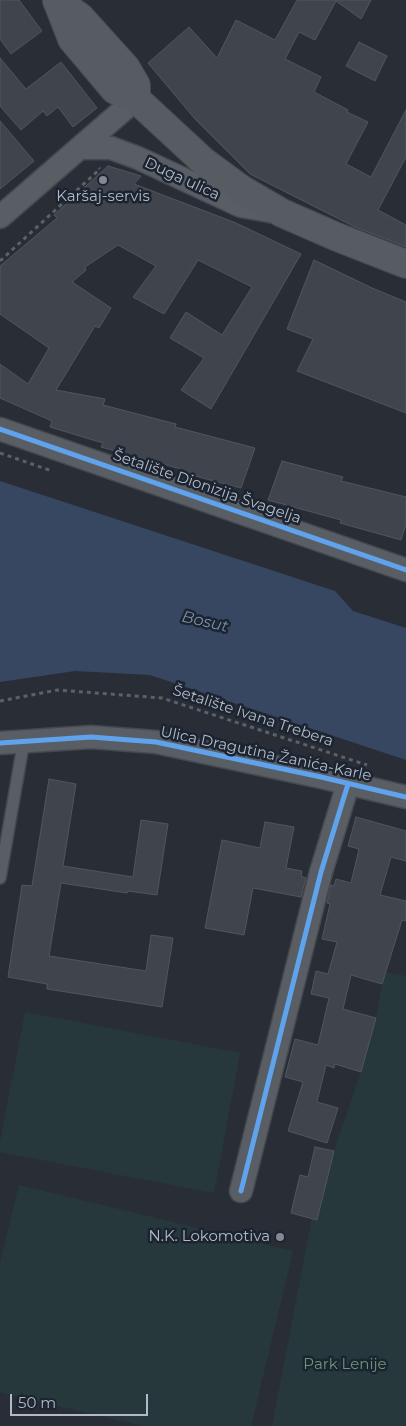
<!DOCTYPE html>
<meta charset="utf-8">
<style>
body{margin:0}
#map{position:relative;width:406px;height:1426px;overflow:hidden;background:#292e36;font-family:Montserrat,sans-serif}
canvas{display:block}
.scale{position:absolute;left:10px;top:1394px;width:138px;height:22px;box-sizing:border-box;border:2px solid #b2bac8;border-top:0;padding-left:6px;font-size:15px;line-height:18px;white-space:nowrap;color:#b2bac8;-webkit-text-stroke:4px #1c2431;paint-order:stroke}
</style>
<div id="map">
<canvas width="406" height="1426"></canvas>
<div class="scale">50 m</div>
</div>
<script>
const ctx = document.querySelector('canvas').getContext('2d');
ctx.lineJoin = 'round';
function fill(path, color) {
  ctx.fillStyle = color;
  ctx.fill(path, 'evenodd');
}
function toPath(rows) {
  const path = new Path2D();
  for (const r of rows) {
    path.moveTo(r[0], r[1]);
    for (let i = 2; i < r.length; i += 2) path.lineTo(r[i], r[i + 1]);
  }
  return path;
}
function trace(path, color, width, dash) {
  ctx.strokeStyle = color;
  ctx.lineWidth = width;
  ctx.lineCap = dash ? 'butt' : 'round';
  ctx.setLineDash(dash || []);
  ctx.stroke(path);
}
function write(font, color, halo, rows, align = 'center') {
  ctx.font = font + ' Montserrat,sans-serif';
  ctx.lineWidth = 5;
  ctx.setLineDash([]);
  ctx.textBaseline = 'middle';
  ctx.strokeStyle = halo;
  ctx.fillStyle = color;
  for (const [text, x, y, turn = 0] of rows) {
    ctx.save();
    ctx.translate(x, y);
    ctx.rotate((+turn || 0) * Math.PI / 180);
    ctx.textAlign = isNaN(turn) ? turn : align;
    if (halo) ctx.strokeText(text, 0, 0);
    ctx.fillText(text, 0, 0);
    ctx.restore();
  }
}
fill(toPath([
 [386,972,406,976,406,1426,272,1426,312,1218,317,1219,334,1151,361,1072,376,1018,382,984],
 [25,1012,240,1053,214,1193,0,1152,0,1142],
 [19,1185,293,1251,251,1426,142,1426,0,1392,0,1263]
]), '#26383c');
fill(toPath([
 [0,481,335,591,353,611,406,628,406,760,150,675,75,671,0,682]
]), '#374762');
const building = toPath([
 [0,0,19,0,42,31,11,54,0,39,0,0],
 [297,0,371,0,361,19,336,1,315,40,299,32,285,59,321,77,314,92,348,110,347,112,368,122,346,164,371,177,406,110,406,157,378,210,406,225,406,247,355,227,250,174,195,119,148,63,189,27,217,58,236,20,275,40,297,0],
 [359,42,387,56,375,81,346,66,359,42],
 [0,58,26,89,61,62,97,108,73,127,58,107,47,116,43,111,21,130,0,106,0,58],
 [0,121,34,161,0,189,0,121],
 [108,166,141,176,134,184,236,223,301,254,211,409,181,390,204,358,170,338,186,312,222,335,252,287,198,260,164,314,133,297,156,266,118,245,85,267,86,270,72,282,111,308,99,328,95,326,56,390,105,399,103,405,176,424,175,427,255,448,241,488,180,472,181,469,101,447,103,443,50,427,52,421,0,398,0,364,28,384,49,348,0,314,0,266,57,218,54,215,108,166],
 [314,260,372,288,406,302,406,413,297,371,313,339,287,329,314,260],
 [282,461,343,477,341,481,406,497,406,524,401,540,340,523,341,520,268,500,282,461],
 [49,779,76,784,63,866,133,877,141,820,168,824,157,895,128,891,127,893,61,883,49,956,146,971,151,935,173,938,162,1007,47,989,47,984,8,977,22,885,32,886,49,779],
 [356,817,406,831,406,861,391,857,380,895,406,901,406,921,402,920,382,984,351,975,343,1009,376,1018,361,1072,335,1064,334,1068,326,1065,317,1102,338,1108,327,1143,288,1131,303,1082,285,1077,295,1039,318,1045,329,998,311,994,316,971,328,974,337,942,322,939,330,904,327,903,331,885,334,886,336,879,351,883,359,849,348,846,356,817],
 [265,822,294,827,286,868,302,871,301,876,306,878,301,897,253,888,244,935,205,928,222,840,260,848,265,822],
 [315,1147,334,1151,317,1220,291,1213,300,1175,308,1177,315,1147]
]);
fill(building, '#40444c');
trace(building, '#51565e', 1);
const lane = toPath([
 [0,878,24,740]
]);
const street = toPath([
 [82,148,111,148,138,158,241,206,275,212],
 [0,217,136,99],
 [0,429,406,570],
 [0,743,91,737,156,742,321,777,406,797],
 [241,1191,321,872,348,784]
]);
const secondary = toPath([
 [57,1,80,17,126,68,136,85,136,99],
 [58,3,72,39,115,90,136,99,203,161,241,189,282,213,337,237,406,264]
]);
trace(lane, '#45494f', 14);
trace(street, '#45494f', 25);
trace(secondary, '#45494f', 30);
trace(toPath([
 [0,261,100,169,99,168],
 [0,453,52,471],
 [0,701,57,690,162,698,367,765]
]), '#5b6168', 3, [4, 4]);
trace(lane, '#595d64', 11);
trace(street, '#595d64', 22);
trace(secondary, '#575b62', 28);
trace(toPath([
 [0,429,406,570],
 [0,743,91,737,156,742,321,777,406,797],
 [241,1191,321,872,348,784]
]), '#60a3ed', 5);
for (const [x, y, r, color] of [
 [103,180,5,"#828995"],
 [280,1237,5,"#828995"]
]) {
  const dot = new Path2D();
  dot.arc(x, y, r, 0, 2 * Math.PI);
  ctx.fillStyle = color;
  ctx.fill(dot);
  trace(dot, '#1c2431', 2);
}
write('15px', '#b2bac8', '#1c2431', [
 ["Duga ulica",182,179,25],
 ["Šetalište Dionizija Švagelja",207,487,19],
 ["Šetalište Ivana Trebera",253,716,18],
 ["Ulica Dragutina Žanića-Karle",266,754,12]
]);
write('15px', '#b2bac8', '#1c2431', [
 ["Karšaj-servis",103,197],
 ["N.K. Lokomotiva",270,1237,"right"]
]);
write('15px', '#699974', '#1c2431', [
 ["Park Lenije",345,1365]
]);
write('italic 16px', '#7a90b0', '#1c2431', [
 ["Bosut",205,622,13]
]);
</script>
